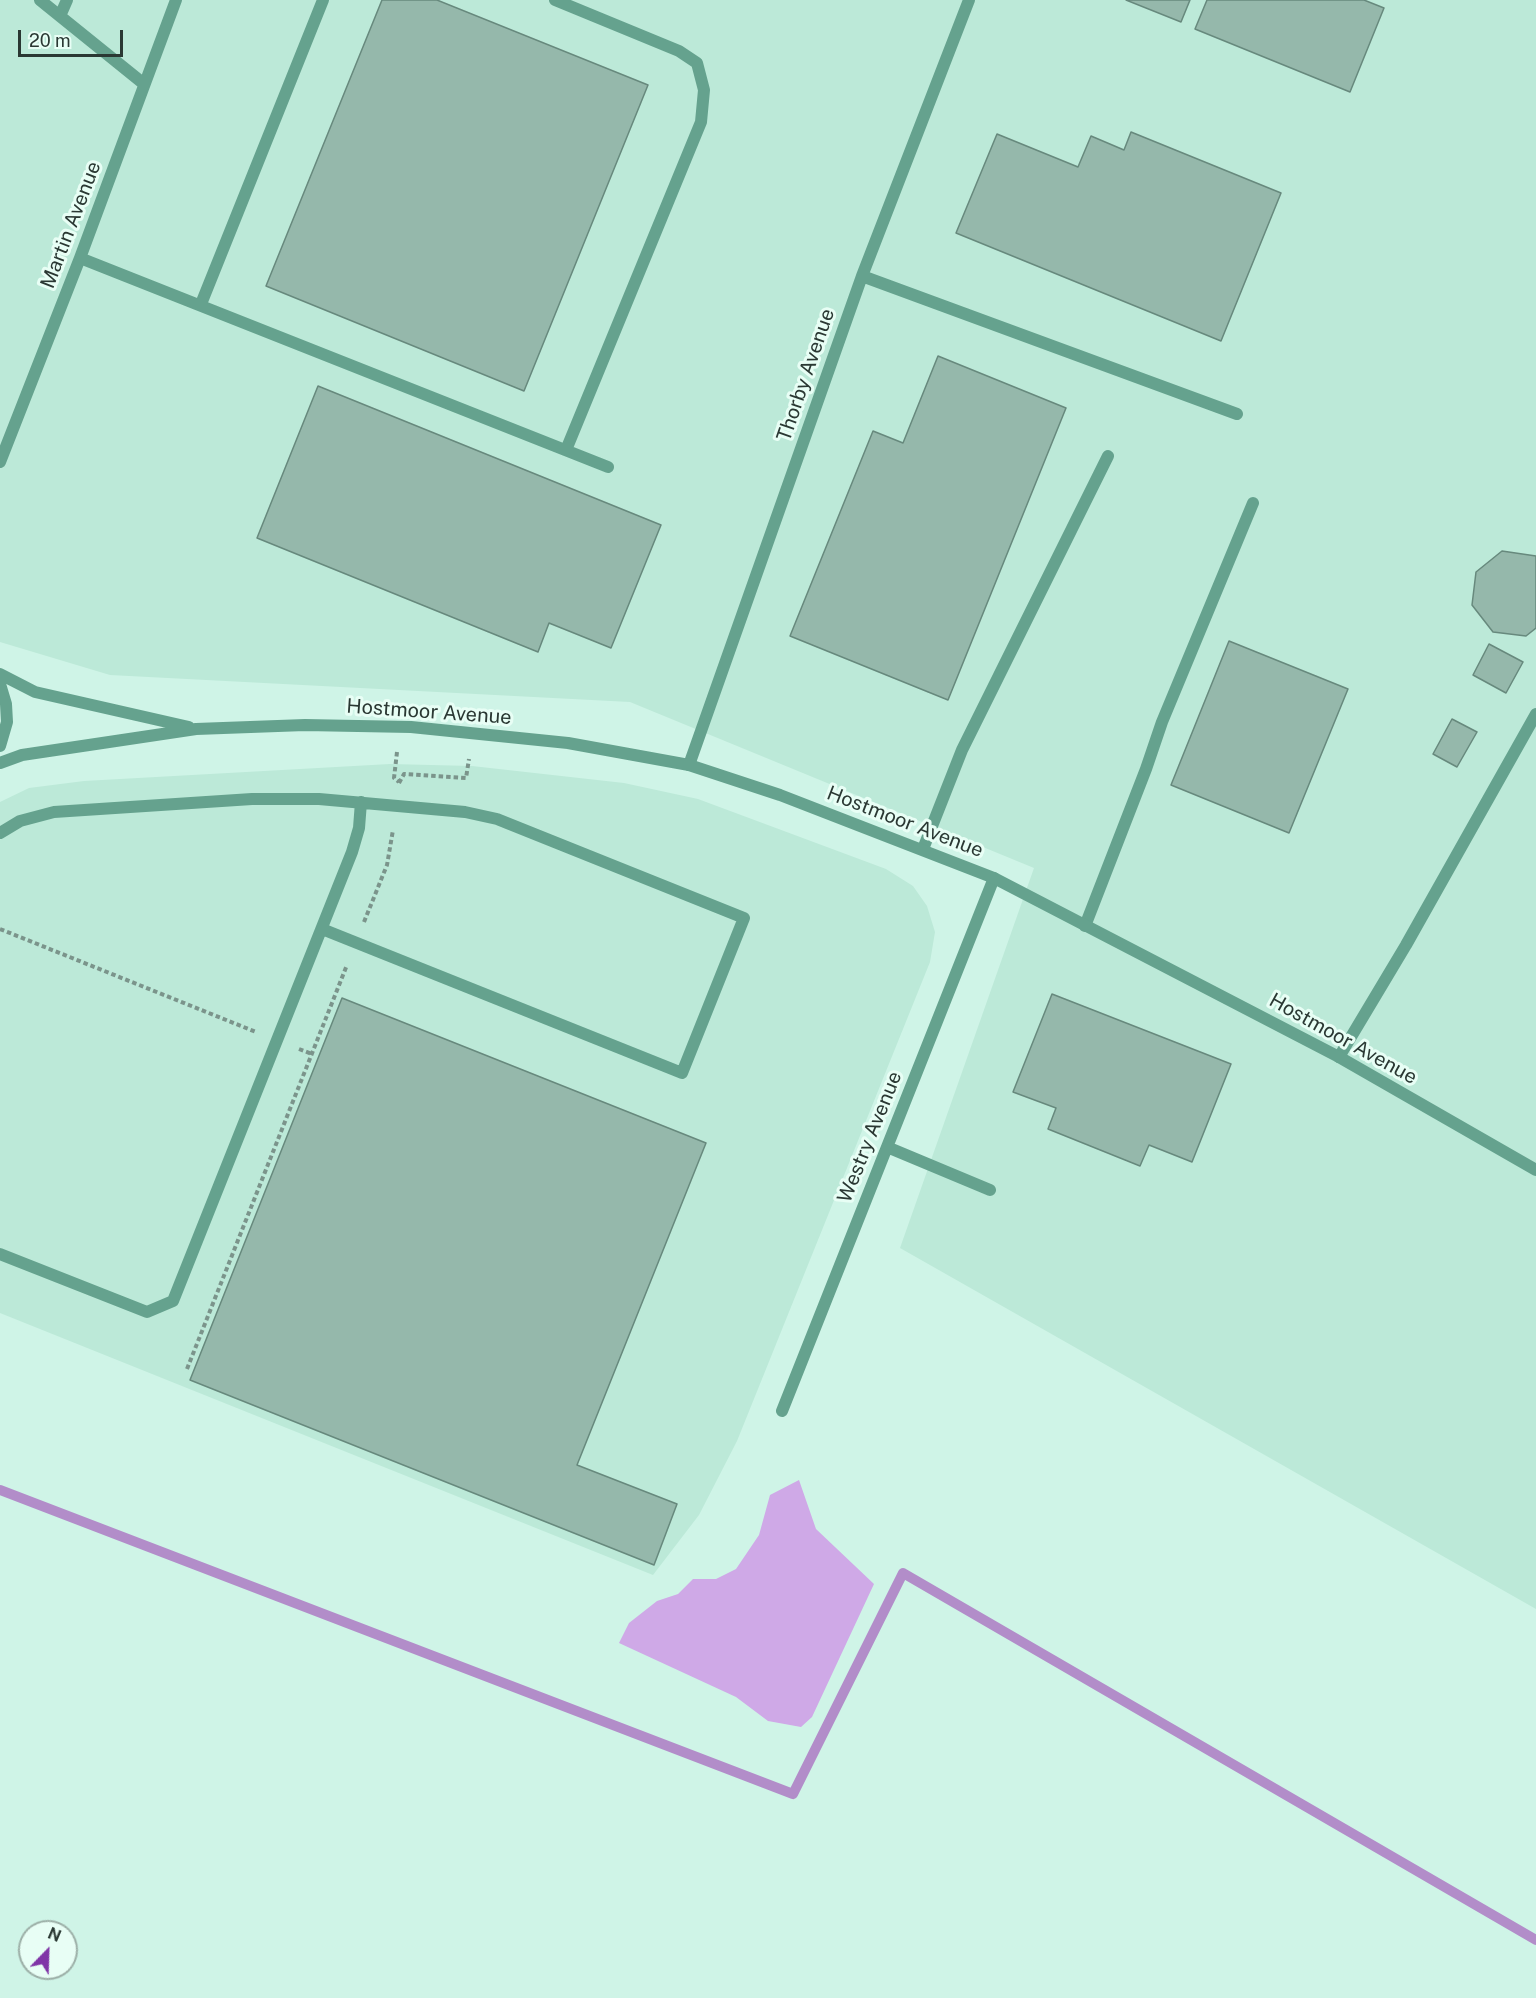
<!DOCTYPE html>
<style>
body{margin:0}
#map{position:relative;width:1536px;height:1998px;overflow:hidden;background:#cff4e7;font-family:"Public Sans",sans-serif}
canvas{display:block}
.north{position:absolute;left:18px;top:1920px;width:60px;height:60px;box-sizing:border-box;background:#e8fef5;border:2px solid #9cafa7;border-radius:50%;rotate:23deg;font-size:16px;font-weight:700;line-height:24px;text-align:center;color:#2a3833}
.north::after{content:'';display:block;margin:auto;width:21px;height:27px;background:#8035a7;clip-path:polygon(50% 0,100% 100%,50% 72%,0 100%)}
.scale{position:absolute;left:18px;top:30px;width:105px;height:27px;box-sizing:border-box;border:3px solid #2a3833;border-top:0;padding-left:8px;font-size:18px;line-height:21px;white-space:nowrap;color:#2a3833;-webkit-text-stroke:4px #e8fef5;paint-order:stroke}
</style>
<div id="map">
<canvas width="1536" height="1998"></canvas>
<div class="north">N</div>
<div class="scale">20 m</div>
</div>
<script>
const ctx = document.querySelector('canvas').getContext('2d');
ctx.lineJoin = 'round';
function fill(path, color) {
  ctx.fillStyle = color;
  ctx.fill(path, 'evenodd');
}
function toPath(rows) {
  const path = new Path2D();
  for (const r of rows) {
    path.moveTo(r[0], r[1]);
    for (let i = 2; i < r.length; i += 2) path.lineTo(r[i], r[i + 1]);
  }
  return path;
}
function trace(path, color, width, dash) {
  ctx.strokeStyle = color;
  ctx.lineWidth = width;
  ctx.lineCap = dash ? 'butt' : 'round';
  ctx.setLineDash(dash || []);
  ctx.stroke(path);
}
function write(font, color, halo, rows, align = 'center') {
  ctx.font = font + ' "Public Sans",sans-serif';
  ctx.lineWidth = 6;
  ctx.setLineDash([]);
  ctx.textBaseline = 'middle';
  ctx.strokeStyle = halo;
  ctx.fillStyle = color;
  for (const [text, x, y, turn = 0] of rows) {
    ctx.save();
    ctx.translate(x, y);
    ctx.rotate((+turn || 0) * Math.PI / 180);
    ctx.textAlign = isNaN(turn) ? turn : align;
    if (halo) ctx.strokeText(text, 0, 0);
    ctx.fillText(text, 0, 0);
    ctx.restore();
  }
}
fill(toPath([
 [0,0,1536,0,1536,1609,900,1248,1034,868,630,702,110,675,0,642],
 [390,764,472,766,624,783,698,799,886,869,913,886,927,906,935,932,930,962,737,1441,699,1515,653,1575,0,1313,0,802,29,788,84,781]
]), '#bce9d8');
fill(toPath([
 [799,1480,816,1529,874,1584,812,1717,801,1727,768,1721,736,1697,619,1643,629,1623,657,1601,678,1594,693,1579,716,1579,736,1569,759,1535,770,1495]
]), '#cfa9e7');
trace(toPath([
 [0,1490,793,1794,903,1573,1536,1940]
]), '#b28dc9', 10);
const building = toPath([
 [382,0,437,0,648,85,524,391,266,286,382,0],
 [1126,0,1190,0,1181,22,1126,0],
 [1207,0,1364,0,1384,8,1350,92,1195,29,1207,0],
 [1131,132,1281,193,1221,341,956,233,997,134,1078,167,1091,136,1124,150,1131,132],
 [938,356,1066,408,948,700,790,636,873,431,903,443,938,356],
 [318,386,661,525,611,648,549,623,538,652,257,538,318,386],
 [1502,551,1536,556,1536,628,1526,636,1493,632,1472,605,1476,572,1502,551],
 [1229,641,1348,689,1289,833,1171,785,1229,641],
 [1489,644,1523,662,1506,693,1473,675,1489,644],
 [1452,719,1477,732,1457,767,1433,754,1452,719],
 [1052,994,1231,1064,1192,1162,1149,1145,1140,1166,1048,1129,1056,1108,1013,1092,1052,994],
 [342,998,706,1143,577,1465,677,1504,654,1565,190,1380,342,998]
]);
fill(building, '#95b8ab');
trace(building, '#67897d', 1.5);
trace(toPath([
 [397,752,394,778,399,782],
 [399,783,404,774,466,778,469,759],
 [364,922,387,865,393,830],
 [0,929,256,1032],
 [299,1049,312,1054],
 [187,1369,347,965]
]), '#7b948b', 4, [4.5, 3]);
trace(toPath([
 [40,0,144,84],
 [555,0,679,51,697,63,704,90,701,122,566,450],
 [60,16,67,0],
 [80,258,608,467],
 [862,276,1237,414],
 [201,304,323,0],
 [0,462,80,258,176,0],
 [689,765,862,276,969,0],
 [0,833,20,821,54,812,252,799,319,799,465,812,497,819,744,918,682,1073,322,929],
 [923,849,962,750,1108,456],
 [1085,926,1146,769,1162,722,1253,503],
 [1339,1057,1406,945,1536,714],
 [887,1147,990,1190],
 [0,1254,147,1312,173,1301,352,852,359,828,361,802],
 [782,1411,994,878]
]), '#65a28e', 12);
trace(toPath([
 [0,674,35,692,189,727],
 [0,684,6,704,7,722,0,746],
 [0,763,22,755,196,729,305,725,411,727,568,743,689,765,780,795,994,878,1339,1057,1536,1170]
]), '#65a28e', 12);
write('20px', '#2a3833', '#e8fef5', [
 ["Martin Avenue",71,225,-69],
 ["Thorby Avenue",806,375,-71],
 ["Hostmoor Avenue",429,712,4],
 ["Hostmoor Avenue",905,822,21],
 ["Hostmoor Avenue",1343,1039,29],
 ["Westry Avenue",870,1137,-68]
]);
</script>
